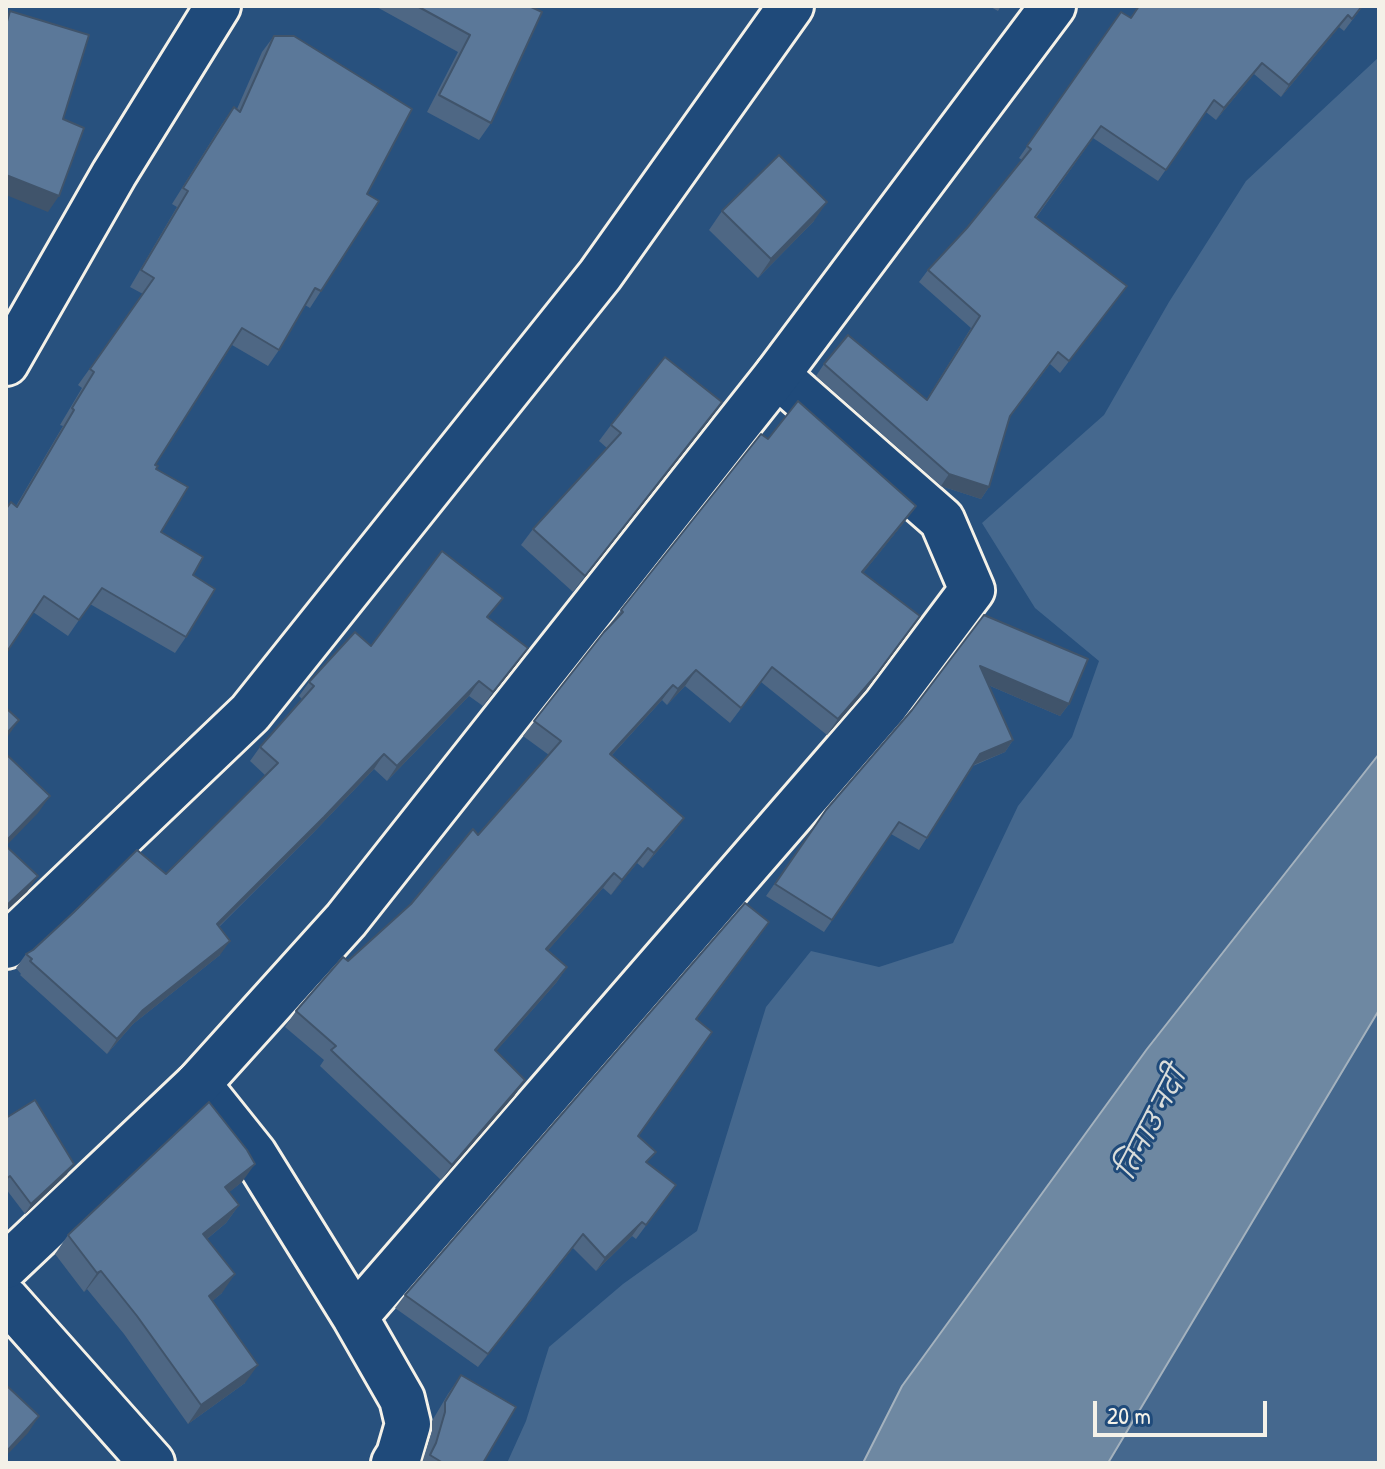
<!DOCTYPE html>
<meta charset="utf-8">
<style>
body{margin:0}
#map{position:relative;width:1385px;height:1469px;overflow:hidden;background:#28517e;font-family:"Patrick Hand",sans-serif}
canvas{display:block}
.frame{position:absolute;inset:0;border:8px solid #f4f1e8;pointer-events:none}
.scale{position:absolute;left:1093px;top:1401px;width:174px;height:36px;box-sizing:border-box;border:4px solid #f4f1e8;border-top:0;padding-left:10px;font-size:24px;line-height:28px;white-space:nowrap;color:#f4f1e8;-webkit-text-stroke:6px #1f4a7a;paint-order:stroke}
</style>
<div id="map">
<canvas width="1385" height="1469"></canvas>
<div class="frame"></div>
<div class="scale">20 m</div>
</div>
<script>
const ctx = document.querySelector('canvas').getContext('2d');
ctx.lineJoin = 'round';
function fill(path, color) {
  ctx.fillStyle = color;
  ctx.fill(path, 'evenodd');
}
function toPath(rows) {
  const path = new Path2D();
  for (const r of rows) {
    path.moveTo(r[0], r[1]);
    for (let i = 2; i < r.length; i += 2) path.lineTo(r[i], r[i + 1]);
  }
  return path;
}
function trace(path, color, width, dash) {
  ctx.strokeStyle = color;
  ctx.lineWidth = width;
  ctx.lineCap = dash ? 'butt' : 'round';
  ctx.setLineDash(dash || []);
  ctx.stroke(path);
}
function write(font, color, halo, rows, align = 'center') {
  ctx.font = font + ' "Patrick Hand","Playpen Sans Deva",sans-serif';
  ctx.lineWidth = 6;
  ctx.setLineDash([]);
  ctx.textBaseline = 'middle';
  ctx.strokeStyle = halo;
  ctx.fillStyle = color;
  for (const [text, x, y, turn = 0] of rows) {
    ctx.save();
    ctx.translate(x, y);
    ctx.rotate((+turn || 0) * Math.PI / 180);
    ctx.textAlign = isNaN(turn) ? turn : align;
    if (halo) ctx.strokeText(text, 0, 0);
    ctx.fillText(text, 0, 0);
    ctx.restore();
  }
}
fill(toPath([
 [1379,57,1379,754,1147,1049,902,1386,863,1463,507,1463,526,1421,549,1347,623,1284,697,1231,766,1007,811,951,879,967,953,943,1018,806,1072,737,1099,661,1035,608,982,523,1104,415,1169,302,1246,181],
 [1379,1010,1379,1463,1108,1463]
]), '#45688e');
const water = toPath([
 [1379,754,1379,1010,1108,1463,863,1463,902,1386,1147,1049,1379,754]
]);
fill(water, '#6e88a2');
trace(water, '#a4b2be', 2);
const street = toPath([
 [6,363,114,174,218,6],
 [6,946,250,713,600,275,791,6],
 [198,1084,254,1154,355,1317,402,1399,408,1424,399,1455,394,1463],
 [6,1299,152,1463],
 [355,1317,885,706,972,590,942,520,777,375]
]);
const secondary = toPath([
 [6,1266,198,1084,346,920,777,375,1053,6]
]);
trace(street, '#f4f1e8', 50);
trace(secondary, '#f4f1e8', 50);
trace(street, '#1f4a7a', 44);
trace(secondary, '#1f4a7a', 44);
fill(toPath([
 [375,6,529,6,491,123,479,140,427,112,458,52],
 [989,6,1001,6,998,11],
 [1139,6,1363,6,1344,31,1339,27,1281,97,1254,74,1216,120,1206,112,1158,181,1093,138,1036,218,1127,286,1060,373,1050,364,1009,418,989,487,981,499,941,486,816,376,824,364,927,399,971,328,919,282,928,270,967,228,1022,160,1019,158,1121,12,1130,18],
 [274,36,367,194,321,291,310,308,305,305,279,350,268,366,232,345,155,465,161,532,193,575,186,637,175,653,90,604,68,636,33,612,16,506,63,426,60,425,82,388,78,385,143,294,130,287,177,207,172,204,222,124,234,107,237,109,262,52],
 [722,211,814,221,758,278,709,230],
 [711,418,573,592,521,545,533,529,607,448,599,441,611,425],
 [768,439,916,506,905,521,863,573,909,632,866,690,827,735,761,682,730,723,685,686,667,705,662,700,612,755,684,818,673,833,643,868,637,863,611,895,603,888,548,950,567,967,556,983,496,1051,525,1080,514,1096,441,1180,320,1066,324,1060,285,1027,296,1011,348,961,411,904,478,835,549,755,523,736,621,610],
 [984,615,1069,704,1060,716,988,685,1013,740,1005,752,973,766,919,850,891,834,824,932,766,896,826,810,912,710],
 [488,618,518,662,483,706,469,696,387,781,374,769,314,832,219,927,220,955,133,1024,107,1054,20,975,21,974,16,968,26,954,166,874,266,776,250,761,260,747,302,699,299,696,309,682,371,646],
 [759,936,696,1020,639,1136,647,1163,676,1185,636,1239,632,1236,596,1271,573,1248,478,1367,395,1308,405,1295],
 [6,1118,67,1174,25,1214,6,1189],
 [242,1182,229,1192,239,1205,226,1223,207,1239,222,1293,212,1301,245,1383,188,1424,124,1334,87,1289,84,1292,55,1254,68,1235],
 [461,1375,483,1463,422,1463,432,1431,432,1421,448,1394]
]), '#4e6784');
fill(toPath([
 [1348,15,1339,27,1281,97,1289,85],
 [1262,63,1254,74,1216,120,1224,108],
 [6,175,59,196,48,212,6,195],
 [827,202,814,221,758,278,771,259],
 [722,402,711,418,573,592,585,576],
 [949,474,989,487,981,499,941,486],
 [916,506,905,521,851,588,862,572],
 [920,616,866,690,827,735,838,719],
 [528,648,518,662,483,706,493,692],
 [980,666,1069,704,1060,716,972,678],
 [696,670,685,686,667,705,678,689],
 [479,681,469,696,387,781,397,766],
 [673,685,662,700,599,769,610,754],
 [19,720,8,736,6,739,6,734],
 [1013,740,1005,752,971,766,980,754],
 [384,754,374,769,314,832,207,938,217,924],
 [50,796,38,813,6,846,6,841],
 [684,818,673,833,643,868,654,853],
 [648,848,637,863,611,895,622,880],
 [614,873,603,888,536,964,546,949],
 [38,876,27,892,6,911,6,906],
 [230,941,220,955,133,1024,107,1054,117,1039,143,1010],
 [567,967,556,983,484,1065,495,1050],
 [525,1080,514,1096,441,1180,452,1165],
 [74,1164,67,1174,25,1214,31,1204],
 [255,1164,242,1182,212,1206,225,1187],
 [239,1205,226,1223,190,1253,203,1234],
 [642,1222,632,1236,596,1271,605,1258],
 [583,1234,573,1248,478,1367,488,1354],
 [101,1271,87,1289,84,1292,97,1273],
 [235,1274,222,1293,195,1315,209,1296],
 [258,1365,245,1383,188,1424,201,1405],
 [39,1416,28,1433,6,1456,6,1452]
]), '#40546b');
const building = toPath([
 [417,6,529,6,542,12,491,123,439,95,470,35,417,6],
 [1139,6,1362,6,1352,19,1348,15,1289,85,1262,63,1224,108,1214,100,1166,170,1101,126,1035,217,1127,286,1069,361,1058,352,1010,416,989,487,949,474,824,364,848,335,927,400,980,316,928,270,967,228,1031,149,1027,146,1121,12,1131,18,1139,6],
 [10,11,89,35,63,119,84,128,59,196,6,175,6,25,10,11],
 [274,36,294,36,412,109,367,194,379,201,321,291,315,288,279,350,242,328,155,465,158,466,156,469,188,487,161,532,203,557,193,575,215,589,186,637,102,588,79,620,44,596,6,653,6,509,11,502,17,507,74,410,72,408,94,372,90,369,154,278,141,270,188,191,183,188,234,107,240,112,274,36],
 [779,155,827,202,771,259,722,211,779,155],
 [665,357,722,402,585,576,533,529,621,433,611,425,665,357],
 [798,401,916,506,862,572,920,616,876,675,838,719,772,667,741,708,696,670,678,689,673,685,610,754,684,818,654,853,648,848,622,880,614,873,546,949,567,967,495,1050,525,1080,452,1165,331,1050,336,1046,296,1011,343,957,348,961,411,904,473,829,478,835,561,741,534,721,604,632,623,612,621,610,761,434,768,439,798,401],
 [442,551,503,598,487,617,528,648,493,692,479,681,397,766,384,754,324,817,217,924,230,941,143,1010,117,1039,30,961,32,959,26,954,33,950,74,912,137,850,166,874,278,763,260,747,314,686,309,682,355,632,371,646,442,551],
 [984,615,1088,659,1069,704,980,666,1013,740,980,754,927,838,899,822,832,920,775,884,826,810,912,710,984,615],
 [6,708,19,720,6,734,6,708],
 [6,754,50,796,6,841,6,754],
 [6,846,38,876,6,906,6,846],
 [745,903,769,922,696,1019,712,1032,638,1136,656,1152,646,1162,676,1185,646,1225,642,1222,605,1258,583,1234,488,1354,405,1295,745,903],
 [35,1100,74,1164,31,1204,10,1176,6,1179,6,1118,35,1100],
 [209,1102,247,1150,255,1164,225,1187,239,1205,203,1234,235,1274,209,1296,258,1365,201,1405,137,1316,101,1271,97,1273,68,1235,209,1102],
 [461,1375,516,1407,483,1463,443,1463,430,1455,436,1443,445,1412,445,1402,461,1375],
 [6,1385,39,1416,6,1452,6,1385]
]);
fill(building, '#5b7899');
trace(building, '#40546b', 2);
write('italic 26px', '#d9dcda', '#1f4a7a', [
 ["तिनाउ नदी",1153,1125,-63]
]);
</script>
